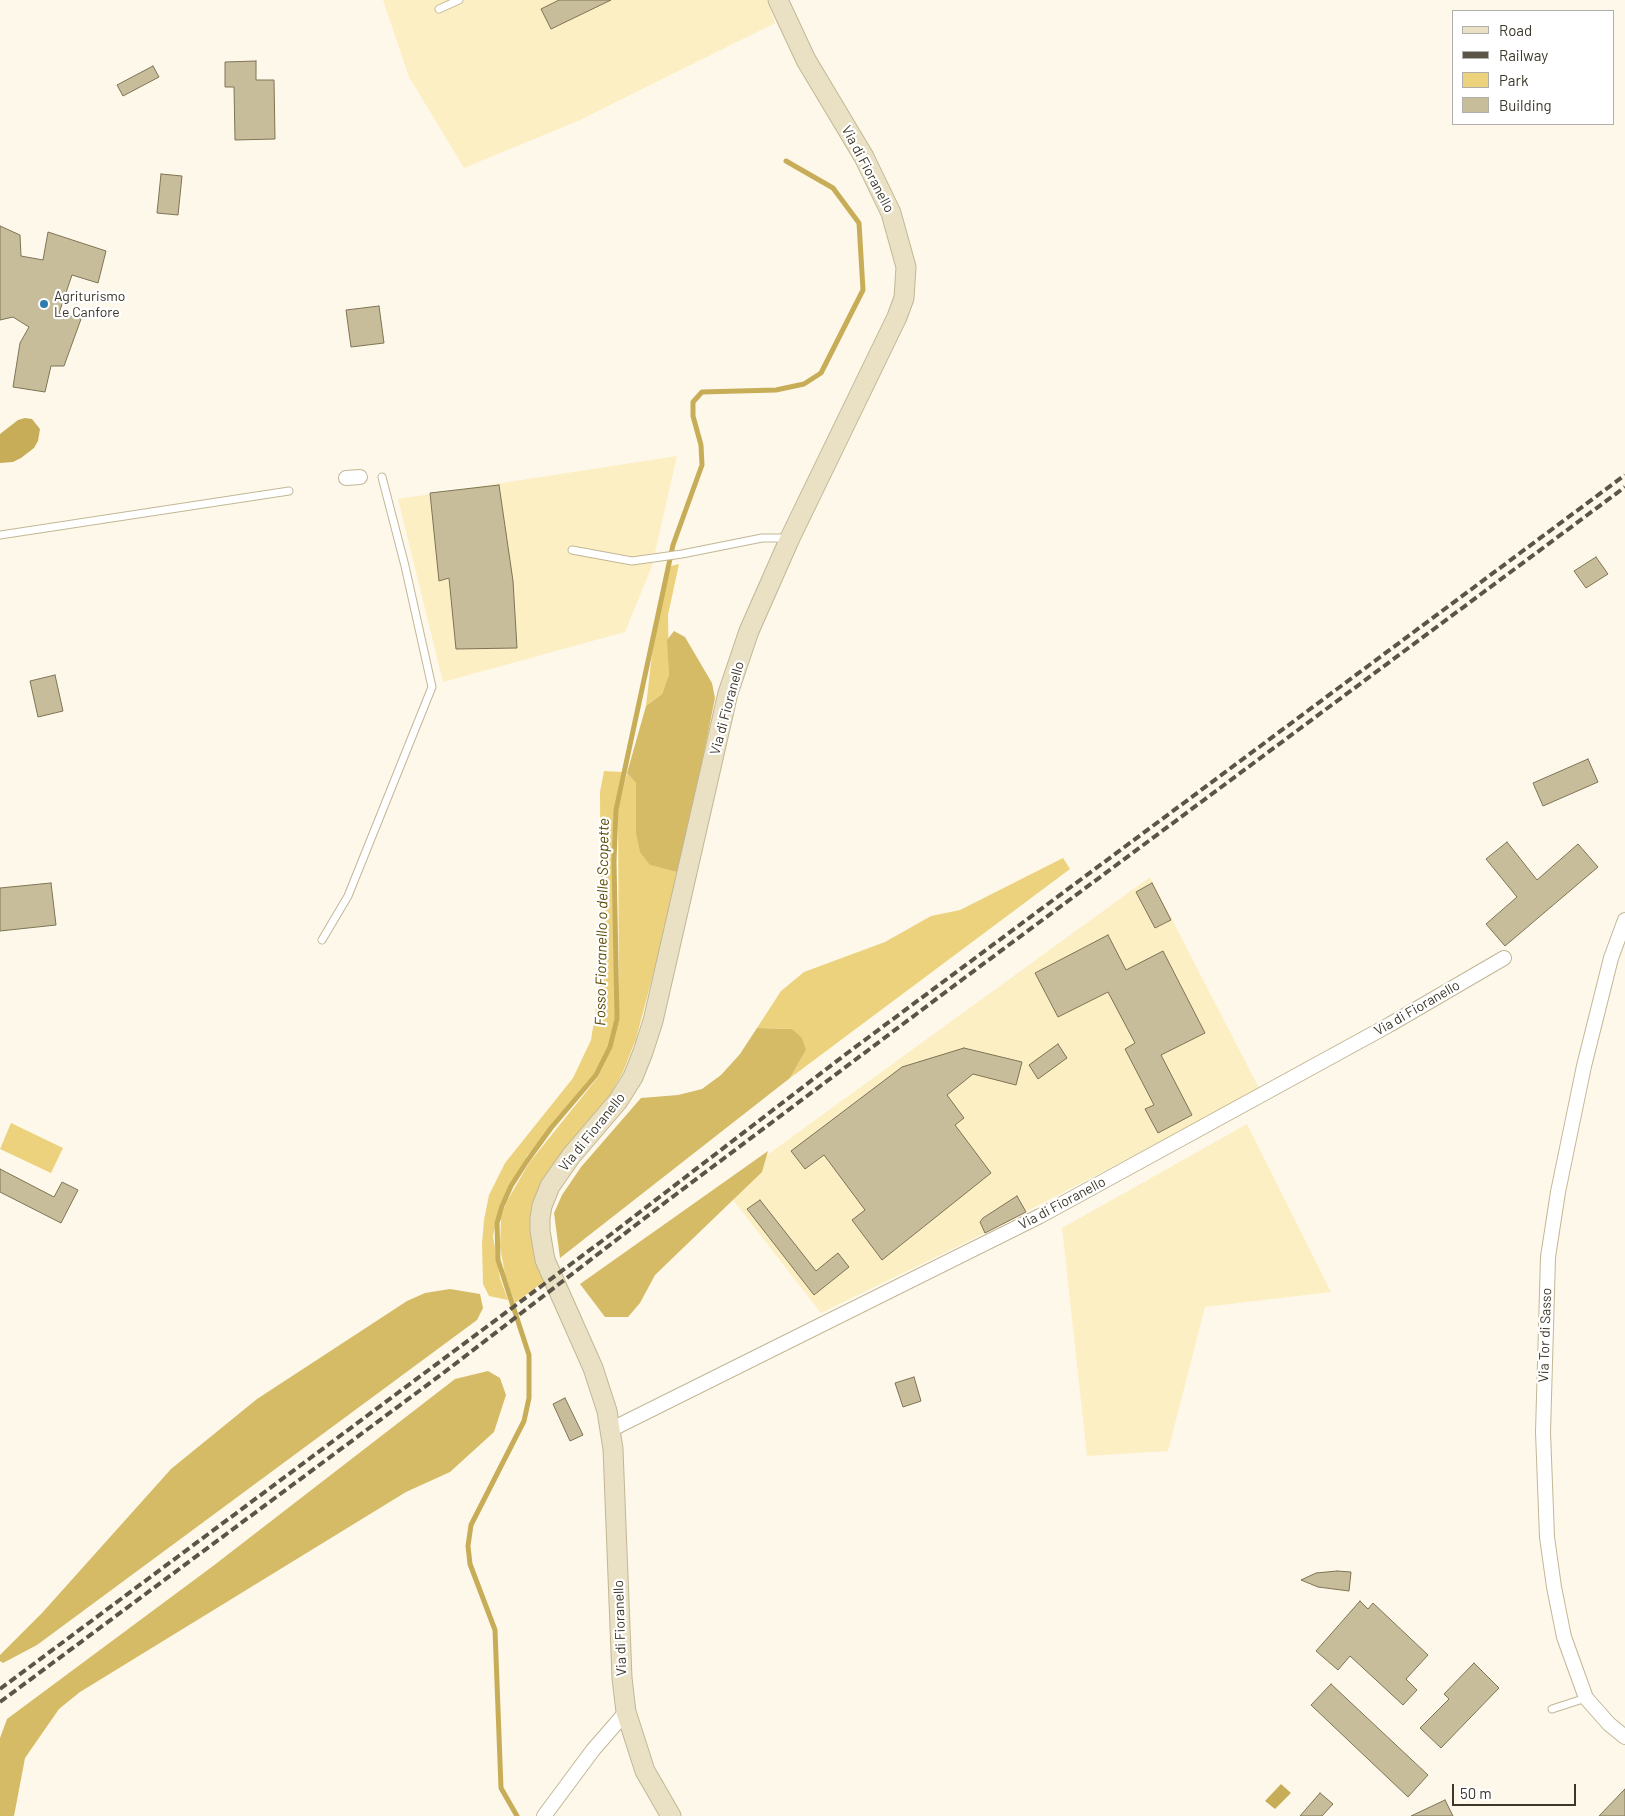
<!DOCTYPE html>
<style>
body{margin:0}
#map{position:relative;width:1625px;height:1816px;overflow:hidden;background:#fdf8ea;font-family:Barlow,sans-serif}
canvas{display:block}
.legend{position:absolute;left:1452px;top:10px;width:162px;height:115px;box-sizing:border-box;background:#fff;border:1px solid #b1afa9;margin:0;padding:6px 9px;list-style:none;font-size:15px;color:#3c3729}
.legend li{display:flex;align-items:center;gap:10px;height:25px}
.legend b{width:25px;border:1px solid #b1afa9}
.scale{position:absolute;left:1452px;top:1784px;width:124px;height:22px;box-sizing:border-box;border:2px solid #3c3729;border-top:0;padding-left:6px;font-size:15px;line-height:18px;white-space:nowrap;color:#3c3729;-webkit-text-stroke:4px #fff;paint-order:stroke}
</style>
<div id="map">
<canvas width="1625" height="1816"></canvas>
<ul class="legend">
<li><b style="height:6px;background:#eae1c4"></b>Road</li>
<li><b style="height:6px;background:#5a5547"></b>Railway</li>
<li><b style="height:14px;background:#edd27e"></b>Park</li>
<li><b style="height:14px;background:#c8bd9b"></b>Building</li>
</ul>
<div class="scale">50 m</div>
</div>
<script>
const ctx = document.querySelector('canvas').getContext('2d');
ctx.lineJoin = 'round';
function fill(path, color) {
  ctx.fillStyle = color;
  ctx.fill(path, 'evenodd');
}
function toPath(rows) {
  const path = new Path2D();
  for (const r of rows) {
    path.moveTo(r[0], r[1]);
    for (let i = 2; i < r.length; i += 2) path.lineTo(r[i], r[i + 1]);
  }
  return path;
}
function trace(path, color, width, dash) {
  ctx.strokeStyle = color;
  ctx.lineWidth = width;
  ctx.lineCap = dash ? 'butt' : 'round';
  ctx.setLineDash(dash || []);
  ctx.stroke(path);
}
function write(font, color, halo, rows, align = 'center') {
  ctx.font = font + ' Barlow,sans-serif';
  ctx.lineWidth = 4.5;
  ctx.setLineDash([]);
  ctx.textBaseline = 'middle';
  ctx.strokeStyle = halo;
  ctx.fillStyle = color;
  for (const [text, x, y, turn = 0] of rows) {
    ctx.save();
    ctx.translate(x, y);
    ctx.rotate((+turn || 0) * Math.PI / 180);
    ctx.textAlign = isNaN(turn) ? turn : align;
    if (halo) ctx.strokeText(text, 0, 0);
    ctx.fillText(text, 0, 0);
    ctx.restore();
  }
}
fill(toPath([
 [383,0,767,0,775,23,580,120,464,168,409,77],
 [677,456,652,566,625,632,443,682,398,499],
 [1150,877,1260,1090,985,1233,821,1313,723,1187],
 [1247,1124,1331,1292,1205,1307,1168,1451,1087,1456,1062,1228]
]), '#fdefc4');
fill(toPath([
 [679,564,668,615,669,674,662,694,646,706,652,654,661,606,671,566],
 [604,771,622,772,614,811,612,857,615,1020,609,1045,596,1073,527,1156,501,1202,493,1236,500,1278,508,1300,489,1296,483,1284,482,1244,484,1220,489,1195,505,1163,573,1078,591,1040,601,975,600,792],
 [627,773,636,783,636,833,651,865,680,873,636,1039,623,1072,602,1109,548,1174,546,1280,515,1303,505,1274,500,1247,501,1217,507,1201,529,1163,598,1077,612,1048,619,1020,618,810],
 [1063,858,1070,869,790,1078,806,1050,792,1029,757,1028,781,991,804,972,885,942,931,916,960,910],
 [11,1123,63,1148,51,1173,0,1149]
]), '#edd27e');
fill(toPath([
 [674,631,685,637,712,683,715,698,680,873,650,865,640,852,636,833,636,783,627,773,646,706,662,694,669,674,667,640],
 [757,1028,792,1029,802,1038,806,1050,790,1078,560,1258,554,1213,562,1195,581,1167,641,1098,678,1095,702,1089,721,1075,740,1054],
 [768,1151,762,1172,655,1275,640,1303,628,1317,605,1317,580,1284],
 [450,1289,480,1294,483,1308,477,1320,37,1645,3,1663,0,1661,0,1655,42,1613,171,1469,257,1399,407,1301,425,1293],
 [488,1371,500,1378,506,1395,494,1432,450,1472,406,1492,80,1692,59,1709,25,1758,14,1816,0,1816,0,1738,7,1719,213,1566,455,1379]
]), '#d6bb66');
fill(toPath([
 [25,418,32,419,40,429,38,441,34,448,21,458,13,462,0,463,0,434,18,420],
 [1281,1784,1291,1793,1275,1809,1265,1801]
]), '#c8ad58');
trace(toPath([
 [517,1816,501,1788,495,1630,470,1564,468,1546,471,1525,524,1421,529,1398,529,1355,498,1260,497,1223,502,1206,511,1186,527,1161,551,1128,596,1075,610,1047,617,1019,614,861,616,810,673,545,702,465,701,445,693,416,693,402,702,392,776,390,804,384,821,373,863,290,859,223,833,188,786,161]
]), '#c8ad58', 5);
const building = toPath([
 [559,0,611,0,551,29,541,9,559,0],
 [256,61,256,80,274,80,275,139,235,140,234,87,225,87,225,62,256,61],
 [153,66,159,77,123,96,117,85,153,66],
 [161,174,182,176,178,215,157,213,161,174],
 [0,226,20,235,21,256,43,260,48,232,106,251,98,283,72,275,59,313,81,319,64,366,51,366,45,392,13,387,20,343,29,327,13,317,0,320,0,226],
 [379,306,384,343,351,347,346,310,379,306],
 [499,485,513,581,517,648,456,649,449,578,439,581,430,493,499,485],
 [1596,557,1608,574,1586,588,1574,571,1596,557],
 [55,675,63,711,38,717,30,681,55,675],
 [1588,759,1598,782,1543,806,1533,783,1588,759],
 [1507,842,1537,880,1578,844,1598,867,1505,946,1486,924,1517,897,1486,859,1507,842],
 [51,883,56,925,0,931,0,888,51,883],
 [1152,883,1171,920,1155,928,1136,892,1152,883],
 [1108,935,1126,970,1163,951,1205,1033,1161,1055,1192,1115,1158,1133,1145,1109,1154,1105,1125,1049,1135,1043,1108,992,1058,1017,1035,973,1108,935],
 [1058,1044,1067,1058,1038,1079,1029,1065,1058,1044],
 [964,1048,1022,1062,1016,1085,973,1074,947,1095,964,1118,955,1125,991,1173,882,1260,852,1220,865,1210,824,1155,805,1169,791,1151,902,1067,964,1048],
 [0,1169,54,1197,62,1182,78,1190,61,1223,0,1192,0,1169],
 [1017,1196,1026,1212,985,1233,980,1222,983,1218,1017,1196],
 [760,1200,816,1271,838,1253,849,1267,814,1295,747,1209,760,1200],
 [914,1377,921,1401,903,1407,895,1383,914,1377],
 [565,1398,583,1435,570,1441,553,1404,565,1398],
 [1337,1571,1351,1572,1349,1591,1318,1587,1301,1580,1316,1573,1337,1571],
 [1360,1601,1368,1609,1373,1603,1428,1655,1406,1679,1417,1690,1403,1705,1350,1656,1338,1670,1316,1651,1360,1601],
 [1474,1663,1499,1688,1441,1748,1420,1728,1449,1699,1444,1694,1474,1663],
 [1331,1684,1428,1775,1408,1797,1311,1705,1331,1684],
 [1625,1789,1625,1816,1599,1816,1625,1789],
 [1320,1793,1333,1804,1322,1816,1300,1816,1320,1793],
 [1445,1800,1453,1816,1411,1816,1445,1800]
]);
fill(building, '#c8bd9b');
trace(building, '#7e7454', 1);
const lane = toPath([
 [439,9,459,0],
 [0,535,289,491],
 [572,550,632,561,682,554,762,538,788,538],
 [322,940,348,896,432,687,405,566,382,477],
 [1552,1709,1586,1698]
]);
const street = toPath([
 [346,478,360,477],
 [1625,920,1611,958,1584,1066,1558,1192,1548,1257,1543,1432,1547,1537,1554,1587,1564,1637,1586,1698,1609,1724,1625,1737],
 [610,1430,1040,1216,1389,1025,1504,958],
 [544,1816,593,1750,626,1712]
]);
const secondary = toPath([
 [671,1816,645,1771,626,1712,622,1678,613,1449,607,1411,593,1368,545,1260,540,1231,540,1218,542,1206,550,1186,571,1156,618,1101,633,1077,643,1052,653,1021,728,693,749,631,790,538,897,317,904,298,906,267,891,213,864,157,806,60,778,0]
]);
trace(lane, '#c2b795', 9);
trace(street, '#c2b795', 16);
trace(secondary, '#c2b795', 21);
trace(lane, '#fff', 7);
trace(street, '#fff', 14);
trace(secondary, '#eae1c4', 19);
trace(toPath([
 [0,1689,610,1235,846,1054,1625,475],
 [0,1702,442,1374,667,1201,963,979,1625,487]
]), '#5a5547', 4, [8, 4]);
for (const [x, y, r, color] of [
 [44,304,5,"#2f7bae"]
]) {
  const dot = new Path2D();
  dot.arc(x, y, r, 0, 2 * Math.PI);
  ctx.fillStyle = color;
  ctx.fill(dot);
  trace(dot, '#fff', 2);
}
write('14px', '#3c3729', '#fff', [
 ["Via di Fioranello",868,169,62],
 ["Via di Fioranello",727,708,-75],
 ["Via di Fioranello",1417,1008,-30],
 ["Via di Fioranello",592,1132,-51],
 ["Via di Fioranello",1062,1203,-28],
 ["Via Tor di Sasso",1545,1335,-88],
 ["Via di Fioranello",620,1628,-92]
]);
write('14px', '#3c3729', '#fff', [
 ["Agriturismo",54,296],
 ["Le Canfore",54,312]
], 'left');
write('italic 15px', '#594700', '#fff', [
 ["Fosso Fioranello o delle Scopette",602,922,-89]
]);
</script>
